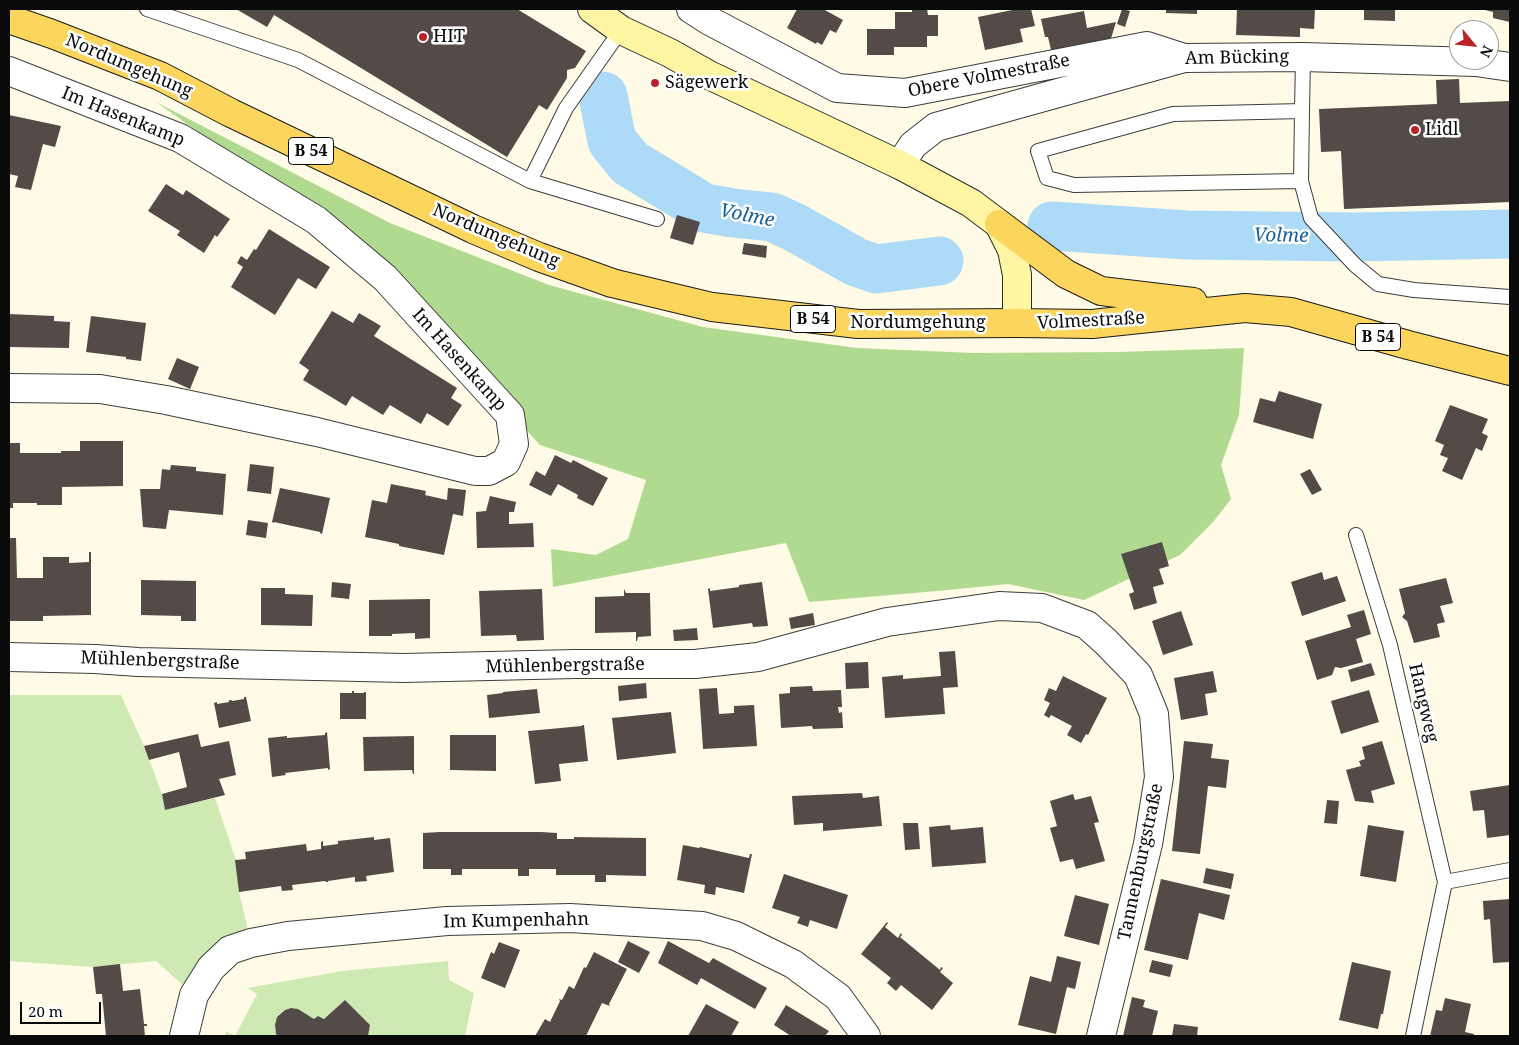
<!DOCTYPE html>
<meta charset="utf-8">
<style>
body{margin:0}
#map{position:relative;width:1519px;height:1045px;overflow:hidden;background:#fffbe7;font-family:"Noto Serif",serif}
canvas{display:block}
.frame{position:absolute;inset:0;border:10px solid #0a0a0a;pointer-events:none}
.north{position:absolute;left:1449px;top:20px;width:50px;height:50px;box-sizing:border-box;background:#fff;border:1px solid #9d9d9d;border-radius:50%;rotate:118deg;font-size:14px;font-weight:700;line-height:20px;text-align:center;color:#0a0a0a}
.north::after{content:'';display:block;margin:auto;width:18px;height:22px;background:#bb2128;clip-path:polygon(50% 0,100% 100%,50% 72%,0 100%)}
.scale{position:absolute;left:20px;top:1002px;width:81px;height:22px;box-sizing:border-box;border:2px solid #0a0a0a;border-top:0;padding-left:6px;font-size:15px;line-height:18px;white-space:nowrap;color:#0a0a0a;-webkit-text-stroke:4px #fff;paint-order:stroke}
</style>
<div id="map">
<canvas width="1519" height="1045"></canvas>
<div class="frame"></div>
<div class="north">N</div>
<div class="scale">20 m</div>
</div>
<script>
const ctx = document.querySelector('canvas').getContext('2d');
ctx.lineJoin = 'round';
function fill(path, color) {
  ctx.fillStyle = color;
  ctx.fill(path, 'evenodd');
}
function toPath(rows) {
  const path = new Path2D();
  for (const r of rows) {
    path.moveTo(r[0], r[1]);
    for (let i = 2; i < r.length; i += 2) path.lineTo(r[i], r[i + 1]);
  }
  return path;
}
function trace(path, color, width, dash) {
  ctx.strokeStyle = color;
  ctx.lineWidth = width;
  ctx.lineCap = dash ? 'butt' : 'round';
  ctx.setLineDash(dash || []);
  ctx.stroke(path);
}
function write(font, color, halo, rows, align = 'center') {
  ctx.font = font + ' "Noto Serif",serif';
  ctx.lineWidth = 5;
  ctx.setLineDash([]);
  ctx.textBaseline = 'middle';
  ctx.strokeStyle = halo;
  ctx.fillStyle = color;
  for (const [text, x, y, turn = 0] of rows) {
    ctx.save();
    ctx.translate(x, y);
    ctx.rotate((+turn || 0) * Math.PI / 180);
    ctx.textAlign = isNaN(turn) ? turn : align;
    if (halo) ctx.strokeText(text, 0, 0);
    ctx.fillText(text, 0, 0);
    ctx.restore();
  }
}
fill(toPath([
 [9,695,121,695,144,746,162,794,165,810,215,798,236,860,239,892,251,943,194,995,156,961,93,967,9,961],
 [448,961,449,980,474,993,465,1036,374,1036,368,1035,370,1025,345,1000,324,1019,318,1016,314,1019,298,1009,291,1008,284,1010,277,1017,276,1022,275,1031,278,1036,227,1036,225,1031,235,1036,257,994,247,988,342,971]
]), '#cee9b2');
fill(toPath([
 [156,102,390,223,549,285,703,327,857,348,974,353,1117,352,1244,348,1239,415,1221,465,1231,499,1214,521,1180,555,1084,600,1008,584,937,591,809,602,786,543,553,587,551,549,596,555,628,539,646,480,540,445,473,371,378,259]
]), '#b1da91');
trace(toPath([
 [603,96,612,141,630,163,704,208,733,213,772,217,794,227,856,262,876,269,939,261],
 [1052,226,1187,235,1355,237,1510,234]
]), '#acdaf7', 49);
fill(toPath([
 [236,9,517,9,586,51,575,68,567,70,567,78,547,110,539,105,507,157,274,15,267,27],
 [797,9,823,9,843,20,836,33,830,30,822,45,817,42,816,44,787,28],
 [912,9,927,9,928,15,938,15,938,36,927,36,927,47,894,47,894,55,867,55,867,29,895,29,895,12,912,12],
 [1017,9,1031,9,1035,26,1020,29,1023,42,985,50,978,17],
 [1122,9,1130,11,1125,27,1117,24],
 [1166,9,1197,9,1197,14,1166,13],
 [1237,9,1315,9,1314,29,1300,28,1300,37,1236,35],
 [1364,9,1395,9,1395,21,1364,20],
 [1481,9,1510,9,1510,22,1493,18,1493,12],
 [1084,11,1087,28,1116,22,1110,42,1052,54,1048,37,1045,37,1041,19],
 [1459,79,1460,103,1510,101,1510,202,1344,209,1341,151,1321,152,1319,109,1437,104,1436,80],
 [9,115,61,126,55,147,43,144,31,190,15,187,18,176,9,174],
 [166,184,183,195,186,190,230,219,217,237,215,235,204,253,177,235,180,231,148,211],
 [677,215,700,222,693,245,670,238],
 [269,229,330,267,316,289,298,278,275,315,231,287,243,267,237,263,241,256,247,260,254,249,256,250],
 [744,243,767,246,766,258,742,254],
 [332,311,353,323,359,313,381,326,374,336,457,388,451,398,462,405,448,426,427,413,421,424,390,405,383,415,352,396,346,406,303,380,309,370,299,363],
 [9,314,54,316,54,321,70,322,69,348,9,347],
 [91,316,146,323,141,361,126,359,126,357,86,352],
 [177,358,199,367,190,389,168,379],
 [1279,391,1322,404,1313,439,1253,422,1260,398,1275,402],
 [1450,405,1488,419,1482,433,1488,436,1482,451,1476,448,1462,480,1442,471,1448,458,1440,455,1444,445,1435,441],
 [80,441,123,441,123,486,62,487,62,505,37,505,37,503,13,503,13,508,9,508,9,443,20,443,20,453,61,453,61,451,80,451],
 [555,455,571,463,573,460,608,478,593,506,577,498,578,495,558,484,551,496,529,485,536,471,545,476],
 [250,464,274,467,271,494,247,491],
 [171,465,196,467,196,471,226,474,223,515,169,510,166,529,143,527,140,489,160,489,162,469,170,470],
 [1310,469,1322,490,1312,495,1300,474],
 [391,484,426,491,425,495,447,500,448,488,466,490,463,516,453,514,444,555,399,546,399,544,365,537,372,500,387,503],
 [280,488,330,498,322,534,320,533,320,532,274,522,274,523,272,522],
 [490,496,516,502,514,512,509,512,509,524,533,523,534,547,477,548,476,512,486,511],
 [248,520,268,523,266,538,246,535],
 [9,538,16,538,17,578,43,578,43,557,69,557,69,563,89,562,89,552,91,552,91,615,43,616,43,621,9,621],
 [1162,542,1169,566,1159,569,1164,584,1153,587,1157,603,1134,610,1129,594,1134,592,1121,554],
 [1322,572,1324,580,1337,576,1346,601,1302,616,1291,582],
 [1446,578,1453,603,1440,606,1445,622,1437,624,1440,637,1414,643,1407,621,1402,617,1405,613,1399,589],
 [141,580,196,581,196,621,181,621,181,616,141,615],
 [332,582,351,584,349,599,331,597],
 [762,582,768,626,753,627,752,623,713,628,708,589,710,588,710,591,739,587,739,585],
 [261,588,285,588,285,594,313,595,312,626,261,625],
 [542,589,544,640,517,641,516,635,481,636,479,591],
 [624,589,626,593,650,593,651,636,638,637,637,641,636,641,636,632,595,633,595,597,624,596],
 [430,599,430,638,415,639,415,633,392,634,392,636,369,636,369,600],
 [1364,610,1371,634,1356,639,1363,662,1341,668,1335,667,1332,675,1317,680,1305,641,1351,627,1347,615],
 [1181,611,1193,645,1163,655,1152,621],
 [813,613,815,625,791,629,789,618],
 [697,628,698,640,674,641,673,630],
 [955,651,958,687,943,688,945,714,885,718,882,677,903,675,903,679,941,676,939,652],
 [868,662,869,688,846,689,845,663],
 [1371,663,1375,675,1351,682,1348,670],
 [1213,671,1217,692,1205,694,1208,715,1181,720,1174,678],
 [1063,676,1107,698,1088,735,1086,734,1081,743,1067,735,1072,726,1051,715,1049,718,1044,715,1050,703,1044,700,1049,688,1056,691],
 [646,683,647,698,619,701,618,686],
 [812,686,813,691,841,690,842,707,838,707,839,713,842,712,843,728,813,729,812,726,781,728,779,694,790,693,790,687],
 [717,688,719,714,734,713,734,706,754,705,757,746,703,749,699,689],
 [537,689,540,713,489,718,487,695,503,693,503,692],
 [1369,690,1379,722,1341,734,1331,701],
 [352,691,354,691,354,693,364,693,364,692,366,692,366,719,340,719,340,693,352,693],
 [244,697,246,697,251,721,219,728,214,703,217,702,217,704,229,702,229,700,231,700,232,701,244,699],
 [671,712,676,753,617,760,612,718],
 [582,725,584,725,588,761,559,764,561,781,535,784,528,731,582,726],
 [327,732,330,769,328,770,328,768,285,773,286,775,272,777,268,738,287,736,287,738,325,735,325,733],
 [198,734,201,747,229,741,236,775,219,779,225,795,165,810,162,794,187,787,179,752,149,760,144,746],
 [450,735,496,735,496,771,450,770],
 [414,736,414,774,413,774,412,770,364,771,363,737],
 [1184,741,1213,744,1211,758,1229,760,1226,788,1208,786,1200,854,1172,851],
 [1382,741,1395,784,1371,791,1374,803,1355,801,1346,770,1361,766,1359,761,1365,759,1362,747],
 [1510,785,1510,835,1487,838,1484,810,1473,811,1470,791],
 [862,793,863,798,879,796,882,826,823,831,823,823,794,825,792,796],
 [1073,794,1075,800,1091,796,1099,822,1094,823,1105,861,1076,869,1073,859,1060,862,1050,828,1057,826,1050,801],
 [1327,800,1339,801,1337,824,1324,823],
 [903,823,918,823,920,849,905,850],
 [950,825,951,830,983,827,986,863,932,867,929,827],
 [1368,825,1404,831,1396,882,1360,876],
 [439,832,541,832,557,833,557,839,574,839,574,837,646,838,646,876,606,875,606,882,595,882,595,875,556,875,556,869,529,869,529,876,518,876,518,869,462,869,462,875,451,875,451,869,423,869,423,833],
 [374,837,374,840,390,838,394,872,366,876,367,881,355,882,355,877,328,881,328,882,326,882,325,881,292,885,293,890,282,891,281,886,239,892,235,860,246,859,245,852,306,844,307,851,321,849,321,842,323,841,323,846,338,844,338,841],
 [683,845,699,848,700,847,749,858,750,854,752,854,744,893,716,887,715,895,704,893,705,885,677,880],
 [1206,868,1234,874,1231,889,1203,883],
 [784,874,848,895,837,929,810,920,808,927,797,923,800,917,772,908],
 [1161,879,1230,895,1224,920,1199,913,1188,960,1144,950],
 [1075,895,1109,904,1099,945,1064,936],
 [1510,899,1510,962,1493,963,1490,919,1484,920,1483,901],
 [887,922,888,923,885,927,898,938,901,933,902,935,900,937,940,970,941,967,943,968,940,972,953,983,932,1010,901,985,896,991,887,983,891,978,861,954],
 [628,941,650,952,639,973,618,962],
 [668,941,709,963,713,958,767,988,755,1009,701,978,697,985,658,963],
 [499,942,520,950,505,988,481,978,491,952,494,954],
 [594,952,627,969,609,1004,610,1006,602,1003,586,1036,578,1035,578,1036,535,1036,545,1019,550,1022,560,1001,559,999,562,1000,569,986,574,989,584,967,586,968],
 [1057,956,1081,962,1075,989,1067,987,1056,1034,1018,1025,1030,976,1051,982],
 [1152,960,1173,965,1170,977,1149,972],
 [1352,962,1391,971,1383,1014,1381,1014,1378,1029,1339,1020],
 [120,964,123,991,140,989,144,1024,147,1024,147,1026,144,1026,145,1036,106,1036,102,994,96,994,93,967],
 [1132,997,1145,1000,1143,1007,1158,1011,1152,1036,1123,1036],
 [1445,998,1471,1004,1465,1032,1474,1034,1474,1036,1430,1036,1436,1010,1442,1011],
 [345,1000,370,1025,368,1036,278,1036,276,1034,275,1025,277,1017,285,1010,291,1008,298,1009,314,1019,318,1016,324,1019],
 [706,1004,739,1022,731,1036,688,1036],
 [786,1005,829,1031,825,1036,791,1036,774,1025],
 [1174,1024,1198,1027,1197,1036,1172,1036]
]), '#534b47');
const service = toPath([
 [147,9,298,60,530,181,566,108,621,30],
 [1302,111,1173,114,1038,151,1047,178,1074,185,1301,181,1302,111,1303,57],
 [530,181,657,219],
 [1301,181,1311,218,1355,265,1378,284,1414,290,1510,297],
 [1356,535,1390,645,1445,882],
 [1413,1036,1445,882,1510,870]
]);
const minor = toPath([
 [691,9,708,20,837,88,905,93,1147,46,1184,58],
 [9,71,180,138,316,220,385,278,510,415,514,444,506,462,489,471,475,471,317,432,166,400,100,389,9,388],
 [900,165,913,145,936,127,1184,58,1303,57,1476,62,1510,67],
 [9,657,95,659,138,662,404,668,575,664,695,664,758,657,887,622,999,606,1042,608,1087,625,1106,642,1138,675,1154,714,1159,777,1148,844,1101,1036],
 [184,1036,194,995,211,968,230,950,251,943,288,936,447,921,570,918,702,926,736,936,793,964,838,997,866,1036]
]);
const secondary = toPath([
 [592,9,621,30,670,53,709,75,900,165,971,203,999,224,1012,250,1017,275,1017,323]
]);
const primary = toPath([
 [9,19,52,34,160,76,231,113,473,229,539,257,612,283,712,307,858,324,1017,323,1092,324,1245,308,1291,312,1408,345,1510,371],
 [999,224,1066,274,1101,291,1193,302]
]);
trace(service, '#3d3d3d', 16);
trace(minor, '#3d3d3d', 30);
trace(secondary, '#2c2c2c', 30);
trace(primary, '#1b1b1b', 30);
trace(service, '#fff', 14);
trace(minor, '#fff', 28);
trace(secondary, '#fff5a2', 28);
trace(primary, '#fbd55c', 28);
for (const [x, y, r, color] of [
 [423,37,5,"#bb2128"],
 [655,83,5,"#bb2128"],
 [1415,130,5,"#bb2128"]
]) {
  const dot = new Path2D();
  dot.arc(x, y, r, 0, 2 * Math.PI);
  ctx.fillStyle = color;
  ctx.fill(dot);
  trace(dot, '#fff', 2);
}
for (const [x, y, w] of [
 [311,151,45],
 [813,319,45],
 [1378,337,45]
]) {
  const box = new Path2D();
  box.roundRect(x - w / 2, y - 13.5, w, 27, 4);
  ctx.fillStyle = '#fff';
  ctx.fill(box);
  trace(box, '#0a0a0a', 1);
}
write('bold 16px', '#0a0a0a', null, [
 ["B 54",311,151],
 ["B 54",813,319],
 ["B 54",1378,337]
]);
write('18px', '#0a0a0a', '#fff', [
 ["HIT",433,37],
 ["Sägewerk",665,83],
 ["Lidl",1425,130]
], 'left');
write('18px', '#0a0a0a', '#fff', [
 ["Am Bücking",1237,58,-1],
 ["Nordumgehung",129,66,23],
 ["Obere Volmestraße",989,76,-11],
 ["Im Hasenkamp",123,117,22],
 ["Nordumgehung",496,236,23],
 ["Volmestraße",1091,321,-3],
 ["Nordumgehung",918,323],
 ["Im Hasenkamp",459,360,48],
 ["Mühlenbergstraße",160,661,2],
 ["Mühlenbergstraße",565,666,-1],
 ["Hangweg",1423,703,77],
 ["Tannenburgstraße",1141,862,-78],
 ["Im Kumpenhahn",516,921,-1]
]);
write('italic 19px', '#13609c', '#fff', [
 ["Volme",747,216,11],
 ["Volme",1281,236,1]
]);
</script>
